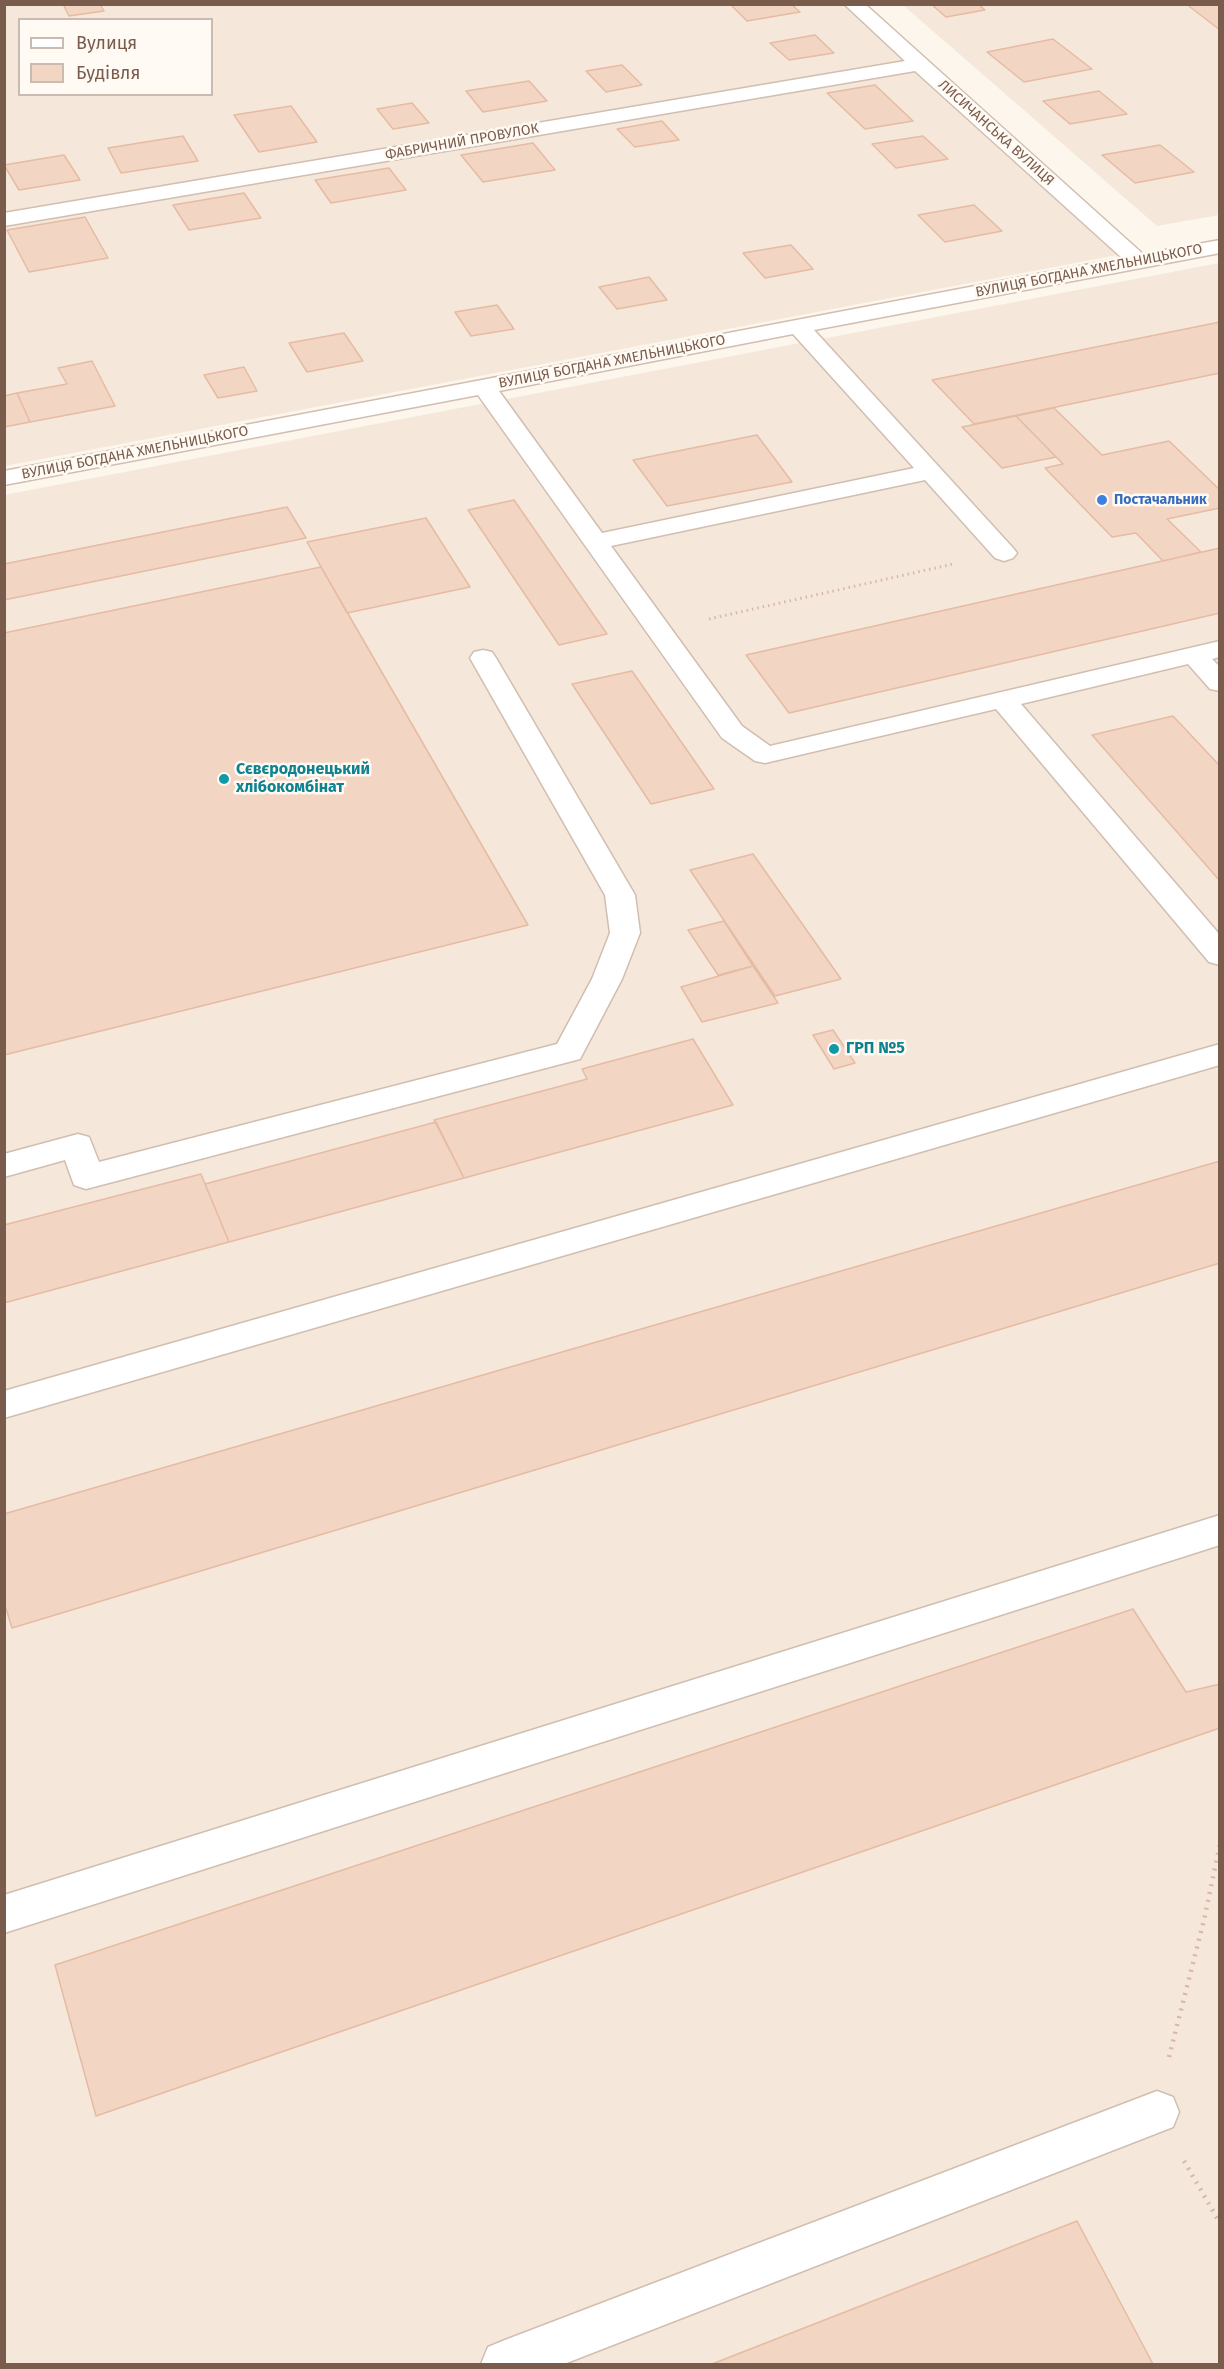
<!DOCTYPE html>
<meta charset="utf-8">
<style>
body{margin:0}
#map{position:relative;width:1224px;height:2369px;overflow:hidden;background:#fdf6ec;font-family:"Fira Sans",sans-serif}
canvas{display:block}
.frame{position:absolute;inset:0;border:6px solid #7a5c4d;pointer-events:none}
.legend{position:absolute;left:18px;top:18px;width:195px;height:78px;box-sizing:border-box;background:#fffaf3;border:2px solid #cabbb1;margin:0;padding:8px 10px;list-style:none;font-size:18px;color:#7a5c4d}
.legend li{display:flex;align-items:center;gap:12px;height:30px}
.legend b{width:30px;border:2px solid #cabbb1}
</style>
<div id="map">
<canvas width="1224" height="2369"></canvas>
<div class="frame"></div>
<ul class="legend">
<li><b style="height:8px;background:#fff"></b>Вулиця</li>
<li><b style="height:16px;background:#f3d5c3"></b>Будівля</li>
</ul>
</div>
<script>
const ctx = document.querySelector('canvas').getContext('2d');
ctx.lineJoin = 'round';
function fill(path, color) {
  ctx.fillStyle = color;
  ctx.fill(path, 'evenodd');
}
function toPath(rows) {
  const path = new Path2D();
  for (const r of rows) {
    path.moveTo(r[0], r[1]);
    for (let i = 2; i < r.length; i += 2) path.lineTo(r[i], r[i + 1]);
  }
  return path;
}
function trace(path, color, width, dash) {
  ctx.strokeStyle = color;
  ctx.lineWidth = width;
  ctx.lineCap = dash ? 'butt' : 'round';
  ctx.setLineDash(dash || []);
  ctx.stroke(path);
}
function write(font, color, halo, rows, align = 'center') {
  ctx.font = font + ' "Fira Sans",sans-serif';
  ctx.lineWidth = 5;
  ctx.setLineDash([]);
  ctx.textBaseline = 'middle';
  ctx.strokeStyle = halo;
  ctx.fillStyle = color;
  for (const [text, x, y, turn = 0] of rows) {
    ctx.save();
    ctx.translate(x, y);
    ctx.rotate((+turn || 0) * Math.PI / 180);
    ctx.textAlign = isNaN(turn) ? turn : align;
    if (halo) ctx.strokeText(text, 0, 0);
    ctx.fillText(text, 0, 0);
    ctx.restore();
  }
}
fill(toPath([
 [5,5,844,5,1123,254,5,466],
 [20,20,212,20,212,94,20,94],
 [903,5,1186,5,1219,30,1219,215,1157,226],
 [1219,263,1219,2364,5,2364,4,495]
]), '#f5e8da');
const building = toPath([
 [63,4,100,4,104,11,69,16,63,4],
 [730,4,791,4,800,12,747,21,730,4],
 [931,4,978,4,985,10,946,17,931,4],
 [1186,4,1220,4,1220,30,1186,4],
 [815,35,834,53,789,60,770,43,815,35],
 [1053,39,1092,69,1024,82,987,52,1053,39],
 [622,65,642,85,606,92,586,71,622,65],
 [529,81,547,101,483,112,466,91,529,81],
 [875,85,913,121,865,129,827,93,875,85],
 [1099,91,1127,114,1070,124,1043,101,1099,91],
 [412,103,429,123,393,129,377,109,412,103],
 [291,106,317,142,259,152,234,115,291,106],
 [662,121,679,140,635,147,617,129,662,121],
 [183,136,198,161,121,173,108,148,183,136],
 [923,136,948,159,896,168,872,144,923,136],
 [533,143,555,170,483,182,461,155,533,143],
 [1160,145,1194,172,1135,183,1102,155,1160,145],
 [64,155,80,180,19,190,4,165,64,155],
 [389,168,406,190,331,203,315,180,389,168],
 [244,193,261,218,189,230,173,205,244,193],
 [974,205,1002,231,945,242,918,215,974,205],
 [85,217,108,258,29,272,7,230,85,217],
 [791,245,813,269,765,278,743,253,791,245],
 [649,277,667,300,617,309,599,287,649,277],
 [497,305,514,329,471,336,455,312,497,305],
 [1220,322,1220,373,974,424,932,380,1220,322],
 [344,333,363,361,307,372,289,343,344,333],
 [92,361,115,406,30,422,17,393,67,384,58,368,92,361],
 [244,367,257,391,218,398,204,375,244,367],
 [17,393,30,422,4,427,4,396,17,393],
 [1054,408,1102,455,1169,441,1220,490,1220,508,1167,519,1201,552,1163,561,1136,533,1112,537,1045,468,1063,464,1016,416,1054,408],
 [1016,416,1056,457,1002,468,962,427,1016,416],
 [757,435,792,482,667,506,633,460,757,435],
 [514,500,607,634,559,645,468,510,514,500],
 [287,507,306,538,4,600,4,564,287,507],
 [426,518,470,587,347,613,307,542,426,518],
 [1220,548,1220,613,789,713,746,655,1220,548],
 [321,567,528,925,4,1055,4,633,321,567],
 [632,671,714,789,651,804,572,684,632,671],
 [1173,716,1220,766,1220,881,1092,735,1173,716],
 [753,854,841,979,775,996,690,870,753,854],
 [724,921,753,966,718,975,688,930,724,921],
 [753,966,778,1003,702,1022,681,987,753,966],
 [833,1030,855,1063,834,1069,813,1035,833,1030],
 [693,1039,733,1105,464,1178,434,1120,587,1079,582,1069,693,1039],
 [436,1122,464,1178,229,1242,205,1184,436,1122],
 [1220,1161,1220,1263,12,1628,4,1602,4,1514,1220,1161],
 [201,1174,229,1242,4,1303,4,1225,201,1174],
 [1133,1609,1186,1692,1220,1684,1220,1728,96,2116,55,1965,1133,1609],
 [1077,2221,1153,2364,712,2364,960,2267,1077,2221]
]);
fill(building, '#f3d5c3');
trace(building, '#e6bba3', 1.5);
const minor = toPath([
 [844,4,865,4,1143,254,1220,240,1220,253,814,330,1013,548,1017,553,1013,558,1004,561,995,558,925,480,611,546,742,726,770,746,1220,641,1220,657,1212,659,1220,667,1220,691,1210,689,1188,664,1021,704,1220,935,1220,965,1209,962,996,709,765,763,755,761,722,738,478,395,4,485,4,471,1122,258,915,71,4,226,4,213,905,61,844,4],
 [793,334,914,468,602,533,499,391,793,334],
 [483,650,492,652,496,658,635,895,640,933,622,979,580,1059,86,1189,74,1185,65,1160,4,1177,4,1154,78,1134,89,1137,99,1162,557,1044,592,979,610,933,605,895,470,658,474,652,483,650],
 [1220,1044,1220,1065,4,1418,4,1391,1220,1044],
 [1220,1515,1220,1545,4,1933,4,1895,1220,1515],
 [1157,2091,1173,2097,1179,2112,1173,2127,564,2364,481,2364,488,2347,505,2340,1157,2091]
]);
trace(minor, '#d1beb0', 3);
trace(toPath([
 [709,619,953,564]
]), '#d9b8a5', 3, [1.5, 4]);
trace(toPath([
 [1169,2057,1204,1920,1220,1844],
 [1184,2161,1220,2223]
]), '#d9b8a5', 4.5, [2, 6]);
fill(minor, '#fff');
for (const [x, y, r, color] of [
 [1102,500,6,"#3f7fe0"],
 [224,779,6,"#0f9aa8"],
 [834,1049,6,"#0f9aa8"]
]) {
  const dot = new Path2D();
  dot.arc(x, y, r, 0, 2 * Math.PI);
  ctx.fillStyle = color;
  ctx.fill(dot);
  trace(dot, '#fffaf3', 2);
}
write('14px', '#7a5c4d', '#fffaf3', [
 ["ЛИСИЧАНСЬКА ВУЛИЦЯ",996,133,42],
 ["ФАБРИЧНИЙ ПРОВУЛОК",462,142,-10],
 ["ВУЛИЦЯ БОГДАНА ХМЕЛЬНИЦЬКОГО",1089,271,-11],
 ["ВУЛИЦЯ БОГДАНА ХМЕЛЬНИЦЬКОГО",612,362,-11],
 ["ВУЛИЦЯ БОГДАНА ХМЕЛЬНИЦЬКОГО",135,453,-11]
]);
write('bold 14px', '#366cbe', '#fffaf3', [
 ["Постачальник",1114,500]
], 'left');
write('bold 16px', '#0d838f', '#fffaf3', [
 ["Сєвєродонецький",236,770],
 ["хлібокомбінат",236,788],
 ["ГРП №5",846,1049]
], 'left');
</script>
